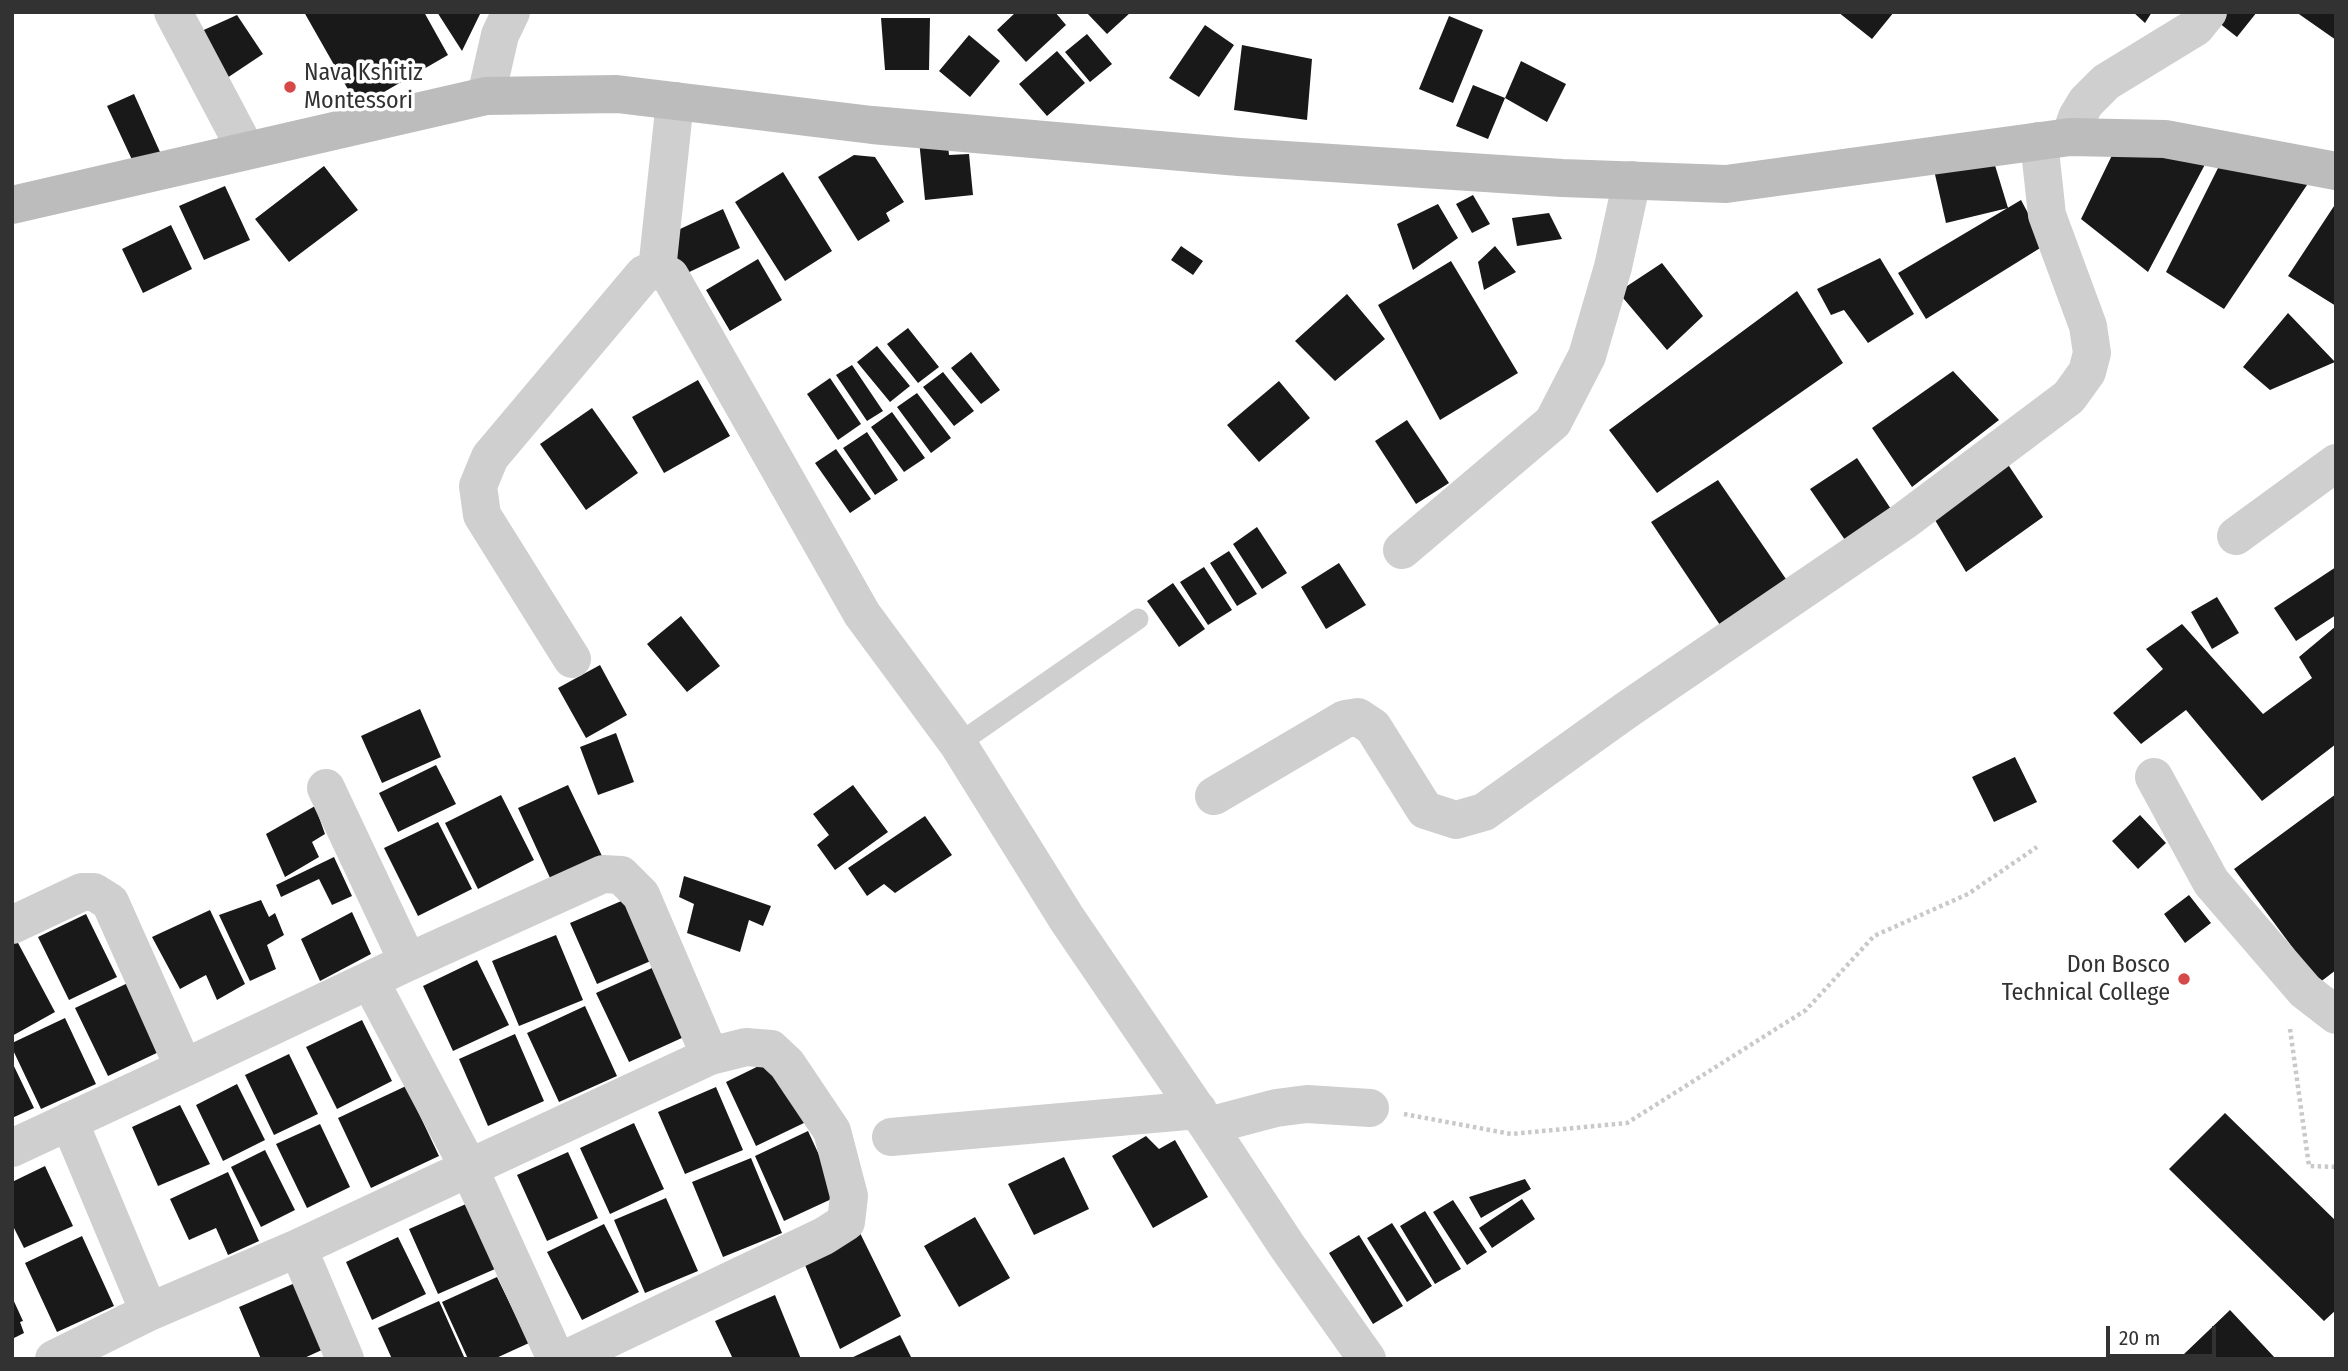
<!DOCTYPE html>
<style>
body{margin:0}
#map{position:relative;width:2348px;height:1371px;overflow:hidden;background:#fff;font-family:"Fira Sans Condensed",sans-serif}
canvas{display:block}
.frame{position:absolute;inset:0;border:14px solid #323232;pointer-events:none}
.scale{position:absolute;left:2106px;top:1326px;width:110px;height:32px;box-sizing:border-box;border:4px solid #323232;border-top:0;padding-left:9px;font-size:21px;line-height:24px;white-space:nowrap;color:#323232;-webkit-text-stroke:5px #fff;paint-order:stroke}
</style>
<div id="map">
<canvas width="2348" height="1371"></canvas>
<div class="frame"></div>
<div class="scale">20 m</div>
</div>
<script>
const ctx = document.querySelector('canvas').getContext('2d');
ctx.lineJoin = 'round';
function fill(path, color) {
  ctx.fillStyle = color;
  ctx.fill(path, 'evenodd');
}
function toPath(rows) {
  const path = new Path2D();
  for (const r of rows) {
    path.moveTo(r[0], r[1]);
    for (let i = 2; i < r.length; i += 2) path.lineTo(r[i], r[i + 1]);
  }
  return path;
}
function trace(path, color, width, dash) {
  ctx.strokeStyle = color;
  ctx.lineWidth = width;
  ctx.lineCap = dash ? 'butt' : 'round';
  ctx.setLineDash(dash || []);
  ctx.stroke(path);
}
function write(font, color, halo, rows, align = 'center') {
  ctx.font = font + ' "Fira Sans Condensed",sans-serif';
  ctx.lineWidth = 7;
  ctx.setLineDash([]);
  ctx.textBaseline = 'middle';
  ctx.strokeStyle = halo;
  ctx.fillStyle = color;
  for (const [text, x, y, turn = 0] of rows) {
    ctx.save();
    ctx.translate(x, y);
    ctx.rotate((+turn || 0) * Math.PI / 180);
    ctx.textAlign = isNaN(turn) ? turn : align;
    if (halo) ctx.strokeText(text, 0, 0);
    ctx.fillText(text, 0, 0);
    ctx.restore();
  }
}
fill(toPath([
 [304,12,424,12,448,55,358,107],
 [437,12,481,12,462,51],
 [1016,12,1055,12,1066,25,1026,62,997,30],
 [1086,12,1131,12,1107,34],
 [1838,12,1894,12,1872,39],
 [2133,12,2152,12,2145,23],
 [2219,12,2257,12,2237,37,2214,19],
 [2296,12,2336,12,2336,40],
 [237,15,263,54,224,80,197,33],
 [1449,16,1483,30,1453,103,1419,89],
 [881,18,930,18,929,70,885,70],
 [1205,25,1234,45,1199,97,1169,78],
 [1087,34,1112,64,1090,82,1065,52],
 [969,35,1000,61,970,97,939,71],
 [1242,45,1312,59,1307,120,1234,110],
 [1057,51,1085,83,1047,116,1019,84],
 [1521,61,1566,84,1547,122,1505,98],
 [1473,85,1505,98,1488,139,1456,126],
 [134,94,160,152,134,164,107,106],
 [947,137,949,155,969,154,973,195,925,200,919,140],
 [2118,143,2210,155,2148,272,2081,219],
 [854,155,875,157,904,202,886,213,890,221,858,241,818,177],
 [2223,158,2309,182,2224,309,2166,272],
 [1994,162,2008,208,1946,223,1934,170],
 [324,166,358,210,289,262,255,219],
 [783,172,832,251,785,281,735,202],
 [225,186,250,240,204,260,179,206],
 [1473,195,1490,224,1472,233,1456,204],
 [2021,200,2045,245,1926,319,1898,273],
 [2336,203,2336,306,2288,276],
 [1438,204,1458,238,1413,270,1397,224],
 [723,209,740,248,683,275,665,236],
 [1549,213,1562,239,1517,246,1512,218],
 [171,225,192,269,143,293,122,249],
 [1181,246,1203,261,1193,275,1171,260],
 [1495,246,1516,272,1484,290,1478,262],
 [1880,258,1914,314,1868,343,1844,310,1831,315,1817,289],
 [758,259,782,300,730,331,706,290],
 [1451,261,1518,373,1440,420,1378,305],
 [1662,263,1703,316,1667,350,1618,292],
 [1797,291,1843,363,1657,493,1609,430],
 [1347,294,1385,339,1335,381,1295,341],
 [2288,313,2335,362,2270,390,2243,367],
 [908,328,939,367,918,383,887,344],
 [877,346,910,386,890,402,857,362],
 [971,352,1000,390,981,404,951,368],
 [852,365,883,411,867,421,836,375],
 [1953,371,1999,420,1912,487,1872,428],
 [943,372,974,411,954,426,923,387],
 [830,378,861,424,838,440,807,394],
 [698,380,730,436,664,473,632,417],
 [1279,381,1310,418,1259,462,1227,425],
 [917,393,951,438,931,453,897,407],
 [592,408,638,473,586,510,540,444],
 [892,412,925,458,904,472,871,427],
 [1407,420,1449,483,1416,504,1375,441],
 [867,432,898,480,875,495,843,448],
 [836,449,871,499,850,513,815,463],
 [1857,458,1891,509,1845,540,1810,489],
 [2005,460,2043,517,1966,572,1929,510],
 [1718,480,1788,582,1720,625,1651,522],
 [1257,527,1287,573,1262,589,1233,544],
 [1229,551,1257,594,1237,606,1210,563],
 [1339,563,1366,605,1326,629,1301,587],
 [1204,567,1232,610,1208,625,1180,582],
 [2336,567,2336,615,2296,641,2274,608],
 [1173,583,1205,629,1179,647,1147,601],
 [2217,597,2239,633,2212,649,2191,612],
 [681,616,720,666,687,692,647,644],
 [2182,624,2263,714,2312,678,2299,657,2336,626,2336,744,2262,801,2186,710,2141,744,2113,713,2163,669,2146,649],
 [600,665,627,715,586,738,558,688],
 [420,709,441,757,382,783,361,736],
 [616,733,634,782,598,795,580,747],
 [2015,757,2037,802,1994,822,1972,777],
 [436,765,456,804,398,832,379,793],
 [568,785,602,856,551,880,518,808],
 [853,785,888,832,835,870,817,845,829,835,813,814],
 [2336,794,2336,970,2319,983,2234,869],
 [501,795,534,860,478,889,445,823],
 [315,806,325,834,312,842,319,857,285,877,266,834],
 [2140,815,2166,843,2138,869,2112,841],
 [925,816,952,855,895,893,884,884,867,896,848,868],
 [438,822,472,889,418,916,384,848],
 [334,857,352,896,332,905,319,879,281,897,276,885],
 [684,876,771,906,763,926,749,920,740,952,687,933,694,904,679,897],
 [2189,895,2211,923,2185,943,2164,914],
 [626,899,653,960,597,984,570,923],
 [261,900,269,917,275,913,284,935,267,945,276,969,250,981,219,915],
 [210,910,245,984,217,1000,206,975,180,989,152,937],
 [352,912,371,954,320,981,301,939],
 [86,914,117,977,69,1000,38,937],
 [556,935,583,1000,519,1026,492,961],
 [17,941,55,1012,12,1036,12,944],
 [477,960,509,1025,453,1051,423,986],
 [652,968,684,1037,629,1062,596,993],
 [130,982,163,1050,108,1076,75,1008],
 [585,1006,617,1076,559,1102,527,1033],
 [65,1018,96,1084,41,1109,12,1048,12,1043],
 [362,1020,392,1081,337,1109,306,1047],
 [515,1034,544,1101,488,1126,459,1059],
 [289,1054,318,1114,274,1135,245,1075],
 [775,1058,806,1122,756,1146,726,1082],
 [12,1062,34,1108,12,1118],
 [237,1084,265,1140,223,1161,196,1105],
 [406,1086,439,1156,371,1188,338,1118],
 [716,1087,743,1150,685,1174,658,1112],
 [180,1105,210,1164,158,1186,132,1127],
 [2225,1113,2336,1221,2336,1310,2324,1321,2169,1169],
 [634,1123,664,1189,610,1214,580,1148],
 [320,1124,350,1187,307,1208,276,1144],
 [808,1131,838,1196,784,1221,755,1156],
 [1146,1136,1159,1149,1175,1140,1208,1197,1153,1228,1112,1156],
 [265,1150,295,1210,261,1227,231,1167],
 [568,1152,598,1218,547,1241,517,1175],
 [1064,1157,1089,1209,1034,1235,1008,1184],
 [751,1158,782,1233,723,1257,692,1182],
 [45,1166,73,1226,24,1248,12,1224,12,1182],
 [228,1172,259,1241,228,1255,216,1228,189,1240,170,1199],
 [1525,1179,1531,1189,1481,1218,1469,1197],
 [666,1198,698,1271,645,1293,614,1220],
 [1522,1199,1535,1219,1492,1248,1479,1228],
 [1453,1200,1487,1252,1467,1265,1433,1212],
 [466,1204,495,1269,438,1294,409,1229],
 [1425,1211,1461,1269,1435,1284,1400,1226],
 [975,1217,1010,1278,959,1307,924,1246],
 [1392,1223,1432,1286,1407,1302,1367,1238],
 [604,1224,639,1292,582,1320,547,1252],
 [859,1231,901,1316,840,1349,800,1253],
 [1359,1235,1403,1306,1373,1324,1329,1253],
 [82,1236,114,1306,57,1332,25,1263],
 [398,1237,426,1294,372,1320,346,1262],
 [497,1277,529,1343,494,1359,468,1359,442,1302],
 [295,1283,324,1349,302,1359,261,1359,239,1307],
 [775,1295,801,1359,733,1359,715,1321],
 [12,1297,23,1321,20,1322,24,1333,12,1339],
 [439,1301,465,1359,392,1359,378,1328],
 [2230,1310,2276,1359,2186,1359,2183,1355],
 [900,1335,912,1359,849,1359]
]), '#191919');
trace(toPath([
 [2290,1029,2309,1166,2336,1167],
 [1404,1114,1511,1134,1627,1123,1806,1010,1874,936,1968,894,2037,847]
]), '#c9c9c9', 4.5, [3.5, 3.5]);
trace(toPath([
 [958,744,1138,619]
]), '#cfcfcf', 21);
trace(toPath([
 [173,12,246,150],
 [486,96,500,35,511,12],
 [2070,137,2077,117,2086,102,2106,82,2196,27,2208,12],
 [657,270,675,101],
 [2236,536,2336,463],
 [1402,550,1553,422,1587,356,1613,267,1632,180],
 [572,659,482,515,478,486,490,457,644,274,657,270,670,276,862,614,958,744,1067,919,1208,1126,1276,1108,1307,1104,1370,1108],
 [2154,777,2211,882,2305,991,2336,1015],
 [326,788,408,962],
 [1214,796,1345,719,1358,717,1373,727,1425,810,1456,820,1484,812,1628,709,1904,521,2069,397,2087,372,2092,353,2088,326,2047,215,2039,141],
 [12,925,82,892,94,892,110,902,184,1068,408,962,603,874,621,875,641,895,710,1056,469,1168,556,1359],
 [69,1121,149,1312],
 [1208,1126,1287,1246,1367,1359],
 [891,1137,1198,1110],
 [12,1148,184,1068],
 [298,1248,345,1359],
 [54,1359,149,1312,298,1248,469,1168,370,981],
 [566,1359,824,1236,846,1222,849,1196,832,1131,787,1064,771,1049,746,1047,710,1056]
]), '#cfcfcf', 38);
trace(toPath([
 [12,205,486,96,617,94,872,125,1239,157,1562,178,1726,184,2070,137,2165,139,2336,171]
]), '#bcbcbc', 38);
for (const [x, y, r, color] of [
 [290,87,7,"#d54a49"],
 [2184,979,7,"#d54a49"]
]) {
  const dot = new Path2D();
  dot.arc(x, y, r, 0, 2 * Math.PI);
  ctx.fillStyle = color;
  ctx.fill(dot);
  trace(dot, '#fff', 2.5);
}
write('24px', '#323232', '#fff', [
 ["Nava Kshitiz",304,73],
 ["Montessori",304,101],
 ["Don Bosco",2170,965,"right"],
 ["Technical College",2170,993,"right"]
], 'left');
</script>
